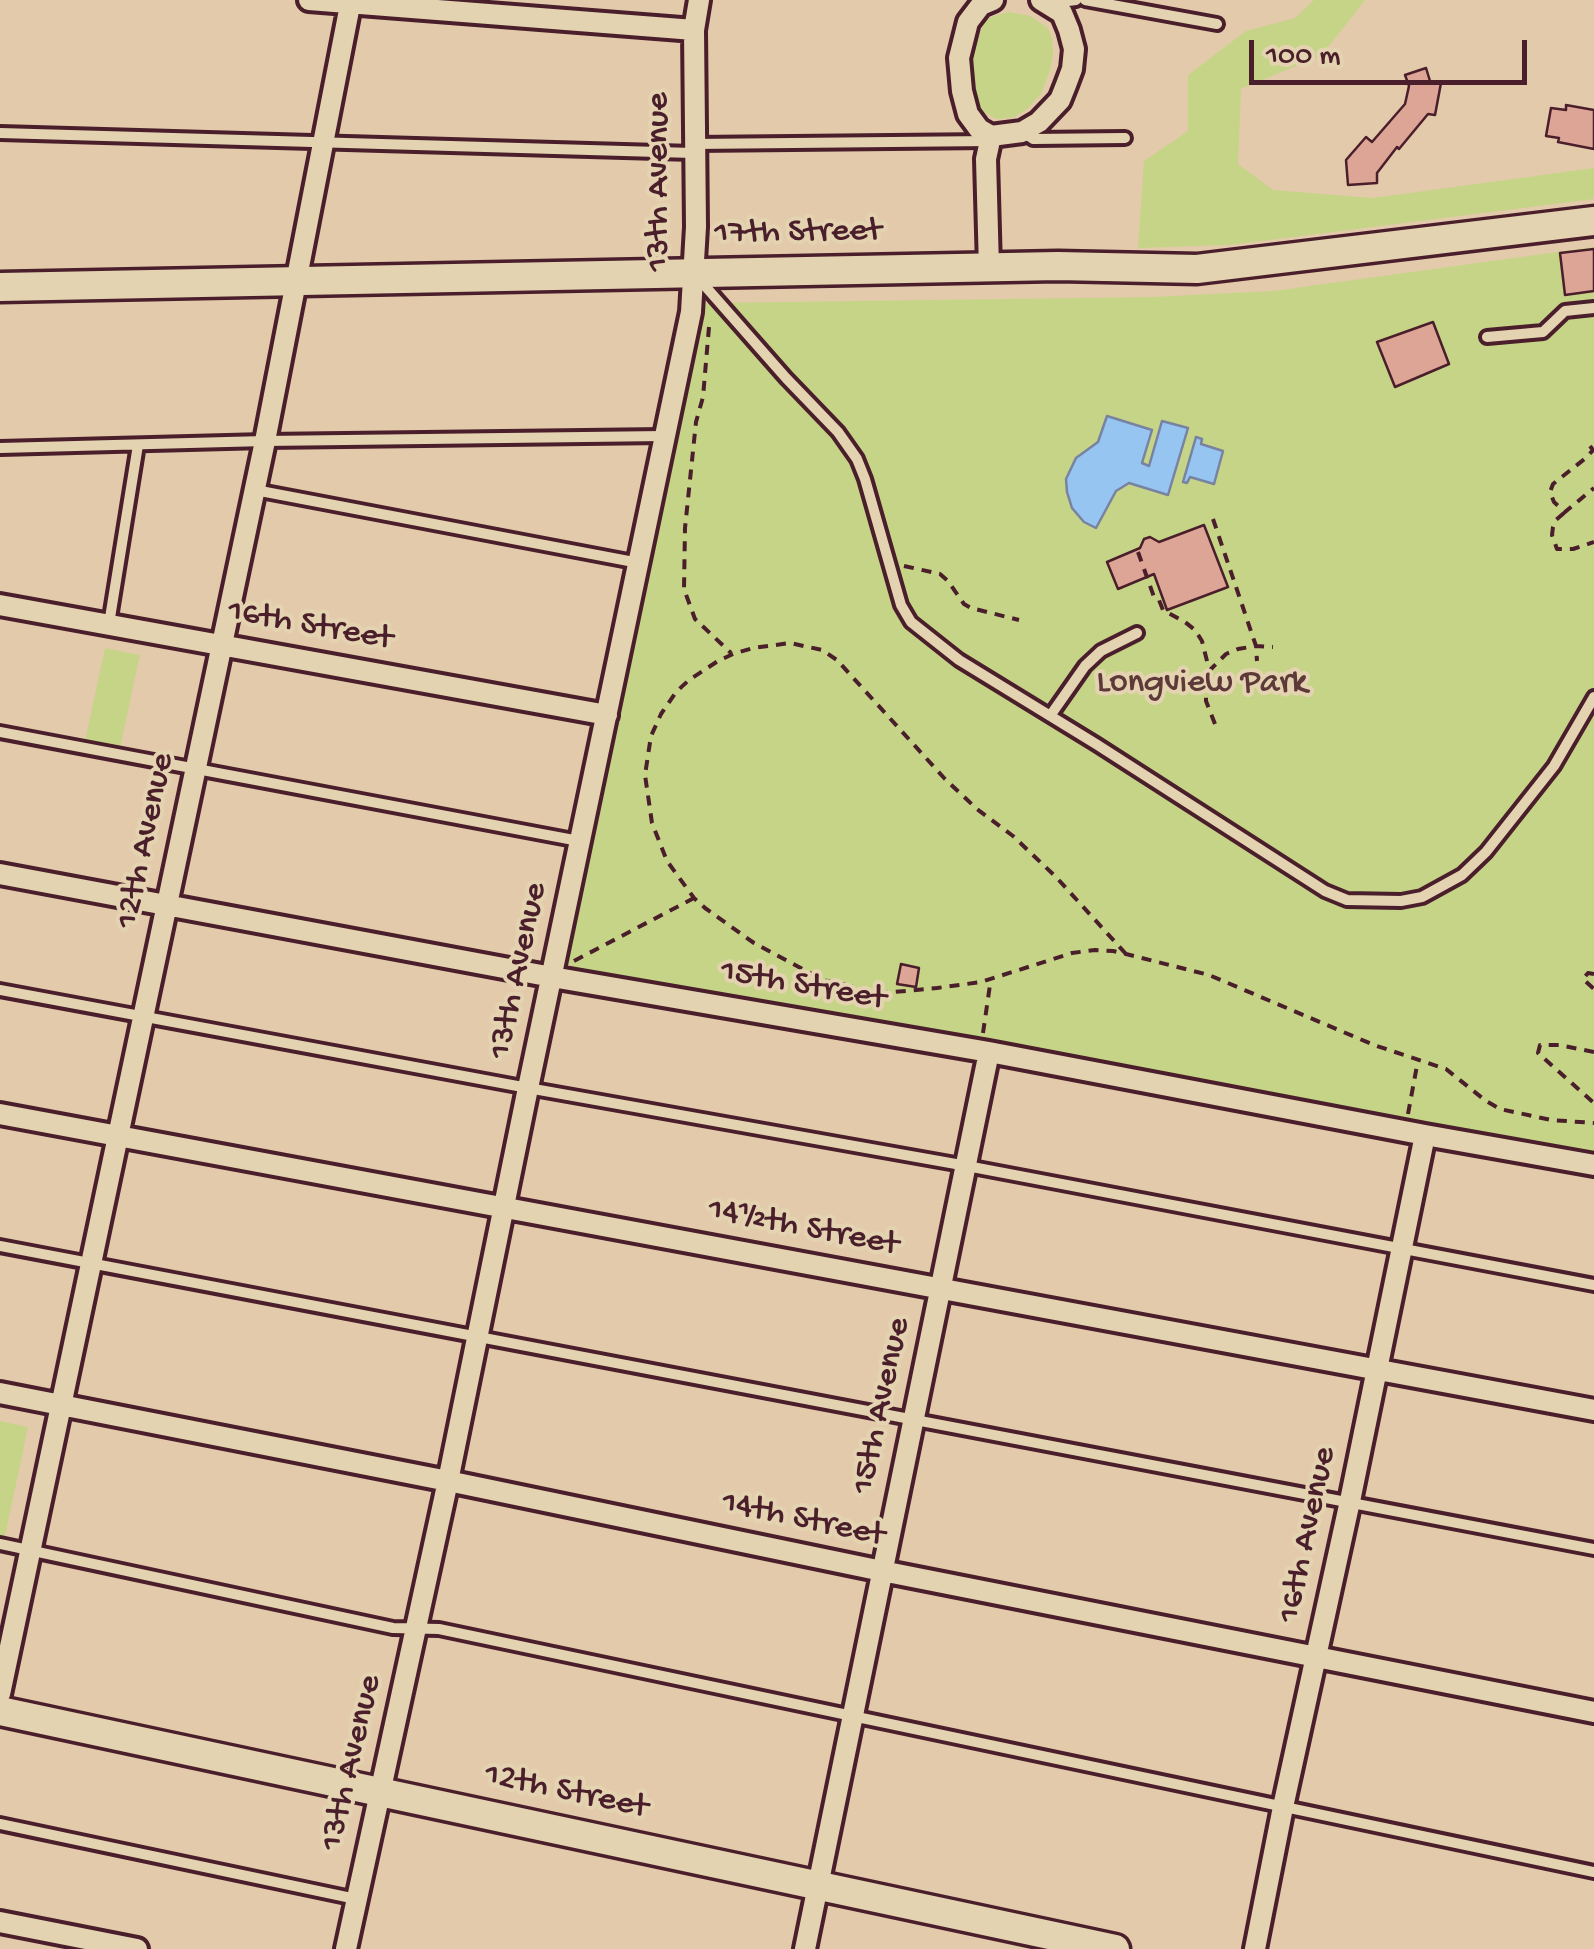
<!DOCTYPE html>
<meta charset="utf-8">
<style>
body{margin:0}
#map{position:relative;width:1594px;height:1949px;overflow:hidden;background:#e3caab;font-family:"Gochi Hand",sans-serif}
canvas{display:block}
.scale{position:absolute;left:1249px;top:40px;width:278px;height:45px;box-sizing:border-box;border:5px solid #4a1f2b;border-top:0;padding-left:12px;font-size:30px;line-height:35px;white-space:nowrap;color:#4a1f2b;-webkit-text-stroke:8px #e4d3b0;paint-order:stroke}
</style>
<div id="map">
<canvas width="1594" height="1949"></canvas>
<div class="scale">100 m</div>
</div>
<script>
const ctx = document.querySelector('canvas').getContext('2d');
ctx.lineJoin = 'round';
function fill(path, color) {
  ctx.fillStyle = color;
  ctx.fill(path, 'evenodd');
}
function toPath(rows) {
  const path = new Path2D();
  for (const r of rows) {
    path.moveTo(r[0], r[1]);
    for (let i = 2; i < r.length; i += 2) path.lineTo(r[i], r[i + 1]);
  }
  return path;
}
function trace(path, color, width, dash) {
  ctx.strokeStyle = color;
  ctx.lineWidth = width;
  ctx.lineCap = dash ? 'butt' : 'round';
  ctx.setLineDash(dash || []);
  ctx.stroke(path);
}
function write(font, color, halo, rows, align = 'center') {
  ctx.font = font + ' "Gochi Hand",sans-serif';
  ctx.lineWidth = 8;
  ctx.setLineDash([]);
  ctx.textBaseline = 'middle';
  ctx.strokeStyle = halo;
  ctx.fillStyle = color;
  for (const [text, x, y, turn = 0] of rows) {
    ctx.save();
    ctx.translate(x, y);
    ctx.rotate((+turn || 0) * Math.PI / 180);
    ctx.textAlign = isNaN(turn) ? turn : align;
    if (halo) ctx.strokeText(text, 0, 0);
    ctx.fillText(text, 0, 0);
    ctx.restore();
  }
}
fill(toPath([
 [1314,0,1365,0,1322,55,1241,89,1238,164,1273,190,1373,198,1594,168,1594,199,1230,245,1138,248,1144,161,1188,131,1188,75,1246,31,1295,18],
 [1008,12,1030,16,1048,28,1052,39,1053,54,1050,70,1041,94,1026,110,1012,118,996,119,982,111,974,94,970,70,975,46,985,21,994,16],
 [1594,247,1594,1153,573,968,569,964,567,951,706,303,1153,297,1273,291],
 [105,648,140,655,120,748,85,741],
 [0,1421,28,1427,4,1541,0,1540]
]), '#c6d487');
const water = toPath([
 [1107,416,1152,430,1142,463,1149,466,1162,421,1188,428,1168,495,1129,483,1116,491,1096,528,1084,522,1072,508,1067,492,1066,479,1076,458,1098,442,1107,416],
 [1196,437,1202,439,1201,444,1223,451,1214,484,1190,477,1187,483,1183,482,1196,437]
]);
fill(water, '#96c5f1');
trace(water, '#7883a2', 2.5);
const building = toPath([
 [1426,68,1430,81,1441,83,1435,115,1428,114,1399,149,1397,147,1377,173,1377,183,1348,185,1346,160,1366,137,1372,142,1405,104,1409,86,1405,75,1426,68],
 [1566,105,1594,110,1594,149,1558,142,1559,138,1546,136,1551,108,1566,110,1566,105],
 [1594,249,1594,291,1565,295,1560,253,1594,249],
 [1433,322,1449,364,1395,387,1377,342,1433,322],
 [1204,525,1228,587,1167,610,1154,574,1118,589,1107,562,1140,548,1144,539,1150,537,1159,542,1204,525],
 [901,964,919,968,916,987,897,984,901,964]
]);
fill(building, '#dda595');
trace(building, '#4a1f2b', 2.5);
const service = toPath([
 [1085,0,1217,24],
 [1052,3,1076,0],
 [1023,132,1033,139,1125,138],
 [0,133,693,153],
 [694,144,990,141],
 [698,278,786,378,838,432,857,459,865,479,901,605,911,622,959,660,1096,744,1325,891,1347,900,1401,901,1422,897,1462,875,1486,852,1554,766,1594,697],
 [1487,337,1543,332,1565,311,1594,308],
 [0,448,265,441,664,436],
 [255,490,639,563],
 [109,624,138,445],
 [1050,716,1085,666,1101,651,1137,633],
 [0,732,579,841],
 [0,990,528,1088,967,1166,1594,1285],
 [0,1246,1594,1549],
 [0,1544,393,1628,439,1629,1594,1872],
 [0,1824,356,1899]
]);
const minor = toPath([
 [309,0,694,30],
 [993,0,981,5,968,22,959,58,962,91,968,114,979,129,991,136,1022,132,1039,122,1060,100,1066,85,1072,69,1074,49,1069,30,1062,13,1041,0],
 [989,268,986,159,991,136],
 [0,605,607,715],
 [0,874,552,977,989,1052,1425,1135,1594,1165],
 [0,1114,1594,1410],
 [0,1393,448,1481,882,1571,1594,1712],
 [0,1694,265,441,351,0],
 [0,1922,137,1949],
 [346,1949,448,1481,528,1088,691,312,696,227,694,30,699,0],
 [805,1949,989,1052],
 [1255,1949,1283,1807,1350,1501,1425,1135]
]);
const tertiary = toPath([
 [0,287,1058,266,1197,269,1594,221],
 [0,1711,1115,1949]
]);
trace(service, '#4a1f2b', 18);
trace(minor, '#4a1f2b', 28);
trace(tertiary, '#4a1f2b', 35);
trace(toPath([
 [709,327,703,397,696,422,685,528,684,589,695,619,731,653],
 [1590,446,1593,450,1587,457,1553,484,1550,492,1554,502,1565,512,1594,488],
 [1564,513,1556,520,1553,527,1552,535,1557,549,1573,549,1594,542],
 [1213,519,1256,646,1257,661],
 [1138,552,1154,597,1159,600,1163,610,1185,622,1195,630,1202,641,1210,673],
 [904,566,940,574,948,581,964,604,971,608,1019,620],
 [1215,724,1206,701,1206,685,1211,669,1226,654,1238,649,1256,646,1273,647],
 [1126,954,1056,877,1013,836,977,809,945,779,837,660,822,650,790,643,753,648,733,654,718,661,689,680,676,692,661,714,651,736,645,775,652,823,667,861,694,898,705,908,754,943,823,980,883,993,937,988,981,982,1072,953,1095,950,1113,951,1126,954,1209,975,1374,1045,1446,1069,1486,1101,1500,1109,1551,1120,1594,1123],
 [574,961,694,898],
 [1594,974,1588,973,1583,979,1594,989],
 [983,1033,991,978],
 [1594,1052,1559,1045,1540,1045,1538,1053,1594,1103],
 [1408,1114,1418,1060]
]), '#4a1f2b', 4, [10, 8]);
trace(service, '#e4d3b0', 10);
trace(minor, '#e4d3b0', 20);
trace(tertiary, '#e4d3b0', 28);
write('35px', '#4a1f2b', '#e4d3b0', [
 ["13th Avenue",661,182,-90],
 ["17th Street",798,234,-1],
 ["16th Street",310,627,10],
 ["12th Avenue",147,841,-78],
 ["13th Avenue",520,971,-78],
 ["15th Street",803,987,10],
 ["14½th Street",803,1229,11],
 ["15th Avenue",883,1406,-78],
 ["14th Street",803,1521,12],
 ["16th Avenue",1309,1535,-78],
 ["13th Avenue",353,1763,-77],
 ["12th Street",566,1793,12]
]);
write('35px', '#5d3a39', '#e4d3b0', [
 ["Longview Park",1202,685]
]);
</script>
